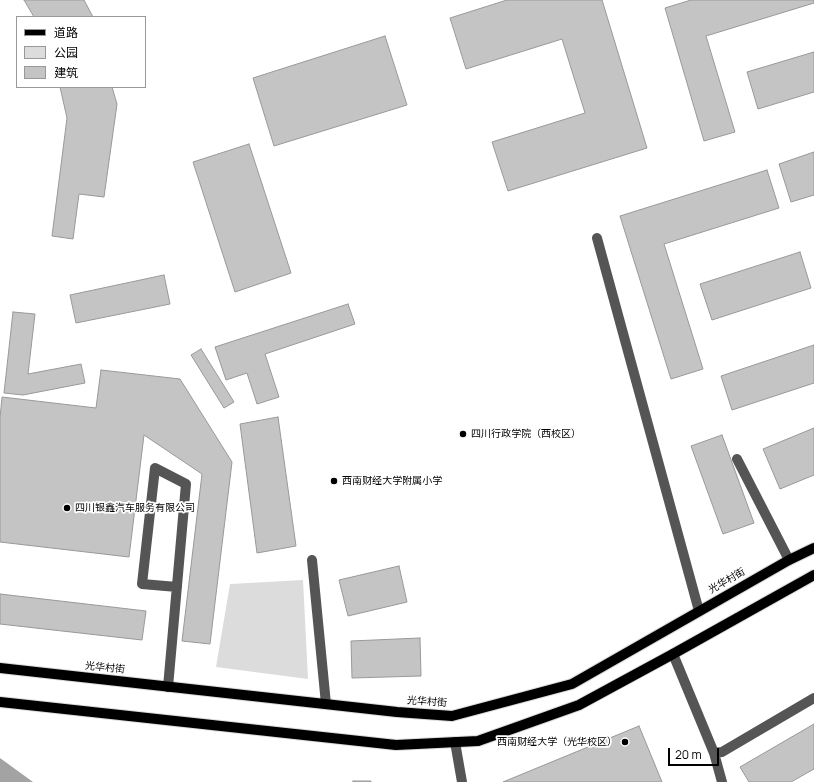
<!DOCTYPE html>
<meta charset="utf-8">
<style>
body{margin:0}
#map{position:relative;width:814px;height:782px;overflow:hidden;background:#fff;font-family:Manrope,"Noto Sans SC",sans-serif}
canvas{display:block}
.legend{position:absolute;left:16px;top:16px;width:130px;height:72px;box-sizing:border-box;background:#fff;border:1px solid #999;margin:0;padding:5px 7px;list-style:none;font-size:12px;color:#000}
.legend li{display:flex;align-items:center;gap:8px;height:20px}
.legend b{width:20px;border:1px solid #999}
.scale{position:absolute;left:668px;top:748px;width:51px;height:18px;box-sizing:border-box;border:2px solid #000;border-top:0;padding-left:5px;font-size:12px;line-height:14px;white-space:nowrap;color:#000;-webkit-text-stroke:3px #fff;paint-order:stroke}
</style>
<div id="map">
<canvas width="814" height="782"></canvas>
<ul class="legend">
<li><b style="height:5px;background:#000"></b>道路</li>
<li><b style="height:11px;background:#dcdcdc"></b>公园</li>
<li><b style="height:11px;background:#c4c4c4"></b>建筑</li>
</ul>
<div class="scale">20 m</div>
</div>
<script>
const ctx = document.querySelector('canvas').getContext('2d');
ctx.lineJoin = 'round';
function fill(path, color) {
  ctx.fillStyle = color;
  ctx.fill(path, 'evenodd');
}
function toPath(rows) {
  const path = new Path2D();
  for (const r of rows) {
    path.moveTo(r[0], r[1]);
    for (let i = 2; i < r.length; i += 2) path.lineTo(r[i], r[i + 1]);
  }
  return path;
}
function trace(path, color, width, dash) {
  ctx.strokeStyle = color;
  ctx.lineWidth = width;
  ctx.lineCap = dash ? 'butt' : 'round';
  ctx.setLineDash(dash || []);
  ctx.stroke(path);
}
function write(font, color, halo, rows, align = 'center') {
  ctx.font = font + ' Manrope,"Noto Sans SC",sans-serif';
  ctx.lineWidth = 3.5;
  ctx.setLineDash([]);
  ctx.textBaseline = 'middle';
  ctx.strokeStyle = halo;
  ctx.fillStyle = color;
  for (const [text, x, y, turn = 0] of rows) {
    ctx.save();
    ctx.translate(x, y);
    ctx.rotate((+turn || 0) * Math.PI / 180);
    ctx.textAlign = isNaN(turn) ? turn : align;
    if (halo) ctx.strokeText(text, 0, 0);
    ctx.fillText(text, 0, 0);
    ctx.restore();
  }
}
fill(toPath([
 [303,580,308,679,216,667,230,584]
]), '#dcdcdc');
fill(toPath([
 [0,758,33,782,0,782]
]), '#a3a3a3');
const building = toPath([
 [24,0,84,0,93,17,34,17,24,0],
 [507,0,602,0,647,148,508,191,492,142,585,113,562,39,466,69,450,18,507,0],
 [691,0,814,0,814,3,706,36,735,132,704,141,665,8,691,0],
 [385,36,407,105,274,146,253,78,385,36],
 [814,52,814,92,758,109,747,72,814,52],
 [60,87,112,87,117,104,104,197,79,194,73,239,52,236,67,118,60,87],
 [249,144,291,273,235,292,193,162,249,144],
 [814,152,814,195,791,202,779,164,814,152],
 [767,170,779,208,664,244,703,369,671,379,620,216,767,170],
 [800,252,811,288,712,320,700,284,800,252],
 [164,275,170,304,76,323,70,295,164,275],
 [348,304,355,324,265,354,279,397,257,404,247,373,226,380,215,347,348,304],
 [13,312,35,314,28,374,81,364,85,383,23,395,4,393,13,312],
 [814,345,814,383,732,410,721,376,814,345],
 [201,349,234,402,224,408,191,355,201,349],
 [101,370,180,379,232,462,210,644,182,641,202,474,144,435,129,557,0,542,0,418,2,397,96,408,101,370],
 [278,417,296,546,257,553,240,424,278,417],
 [814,428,814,475,780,489,763,449,814,428],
 [722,435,754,523,723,534,691,446,722,435],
 [399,566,407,602,348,616,339,580,399,566],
 [0,594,146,611,142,640,0,624,0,594],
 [420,638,421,676,352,678,351,641,420,638],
 [814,724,814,769,791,782,749,782,740,767,814,724],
 [639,726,662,782,503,782,639,726],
 [353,781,371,781,371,782,353,782,353,781]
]);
fill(building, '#c4c4c4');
trace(building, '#999', 1);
const major = toPath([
 [0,668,397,712,452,716,572,684,789,560,814,548],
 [0,702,396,745,478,741,579,705,673,654,814,575]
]);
trace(major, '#dbdbdb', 12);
trace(toPath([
 [597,238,699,611],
 [737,459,789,560],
 [312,560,326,704],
 [673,654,714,753,722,782],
 [168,687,186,484,155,468,142,584,177,587],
 [455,742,462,782],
 [714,753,722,752,814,698]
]), '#555', 10);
trace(major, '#000', 10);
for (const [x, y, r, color] of [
 [463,434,4,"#000"],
 [334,481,4,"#000"],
 [67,508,4,"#000"],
 [625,742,4,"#000"]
]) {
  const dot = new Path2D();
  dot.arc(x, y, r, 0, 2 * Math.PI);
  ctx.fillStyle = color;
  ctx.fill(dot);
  trace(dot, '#fff', 1.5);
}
write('10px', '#000', '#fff', [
 ["四川行政学院（西校区）",471,434],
 ["西南财经大学附属小学",342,481],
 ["四川银鑫汽车服务有限公司",75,508],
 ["西南财经大学（光华校区）",617,742,"right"]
], 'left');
write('10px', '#000', '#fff', [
 ["光华村街",727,581,-30],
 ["光华村街",105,668,6],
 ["光华村街",427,702,4]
]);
</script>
